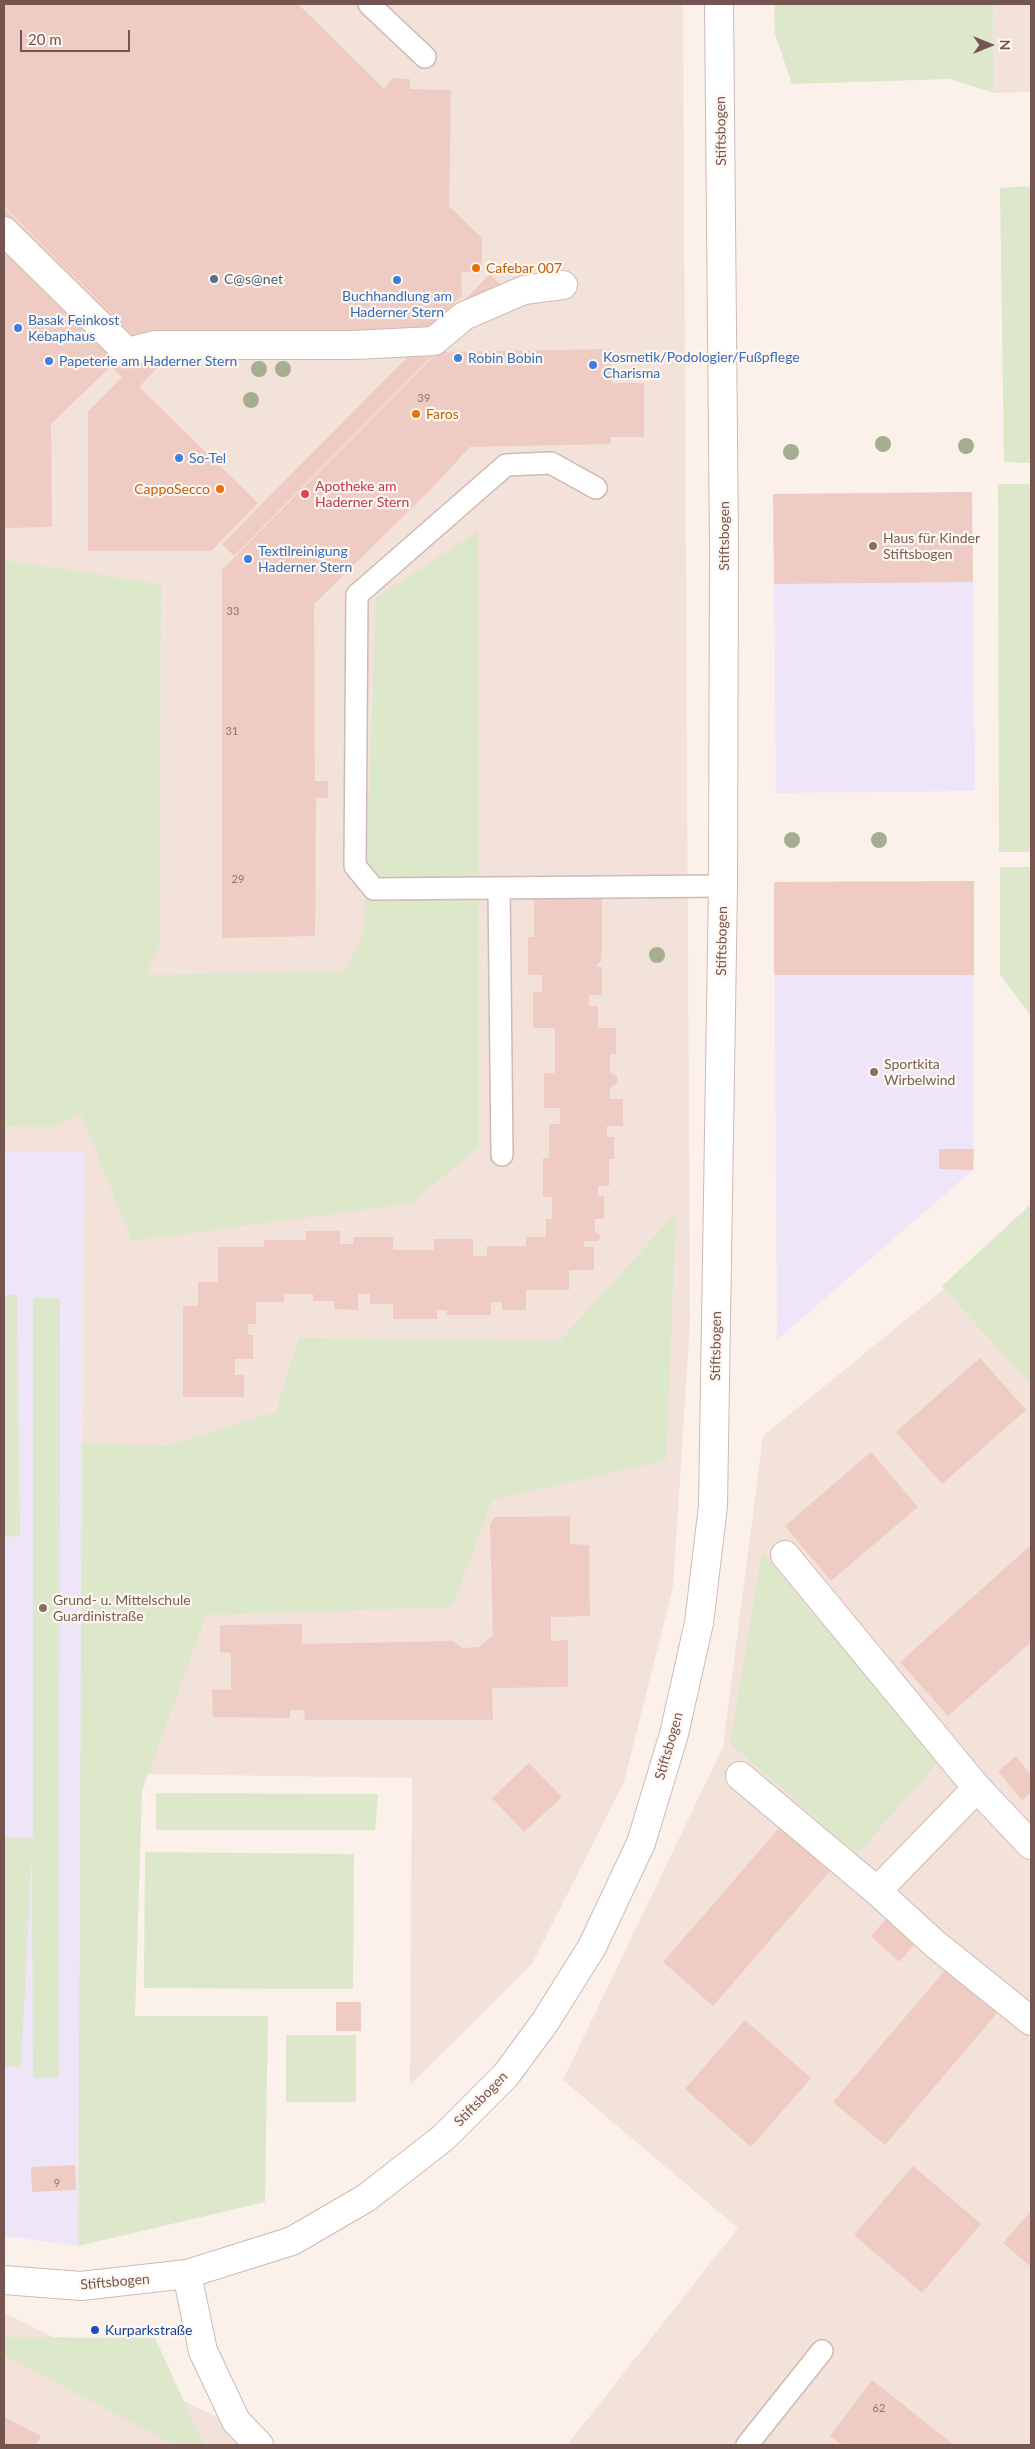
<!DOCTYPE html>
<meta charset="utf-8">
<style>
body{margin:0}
#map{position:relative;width:1035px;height:2449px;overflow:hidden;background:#fbf1ea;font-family:Lato,sans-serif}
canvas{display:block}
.frame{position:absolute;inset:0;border:5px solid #75554f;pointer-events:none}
.north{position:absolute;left:965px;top:20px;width:50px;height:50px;-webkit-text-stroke:4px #fef6f0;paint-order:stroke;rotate:90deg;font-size:14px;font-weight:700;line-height:20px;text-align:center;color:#75554f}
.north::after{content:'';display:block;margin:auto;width:18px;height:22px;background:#75554f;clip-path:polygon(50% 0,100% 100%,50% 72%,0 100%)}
.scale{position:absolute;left:20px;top:30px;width:110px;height:22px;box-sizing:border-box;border:2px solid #75554f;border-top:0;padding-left:6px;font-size:15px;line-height:18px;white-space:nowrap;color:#75554f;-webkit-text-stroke:4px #fef6f0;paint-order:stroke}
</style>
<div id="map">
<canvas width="1035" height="2449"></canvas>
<div class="frame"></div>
<div class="north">N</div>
<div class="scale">20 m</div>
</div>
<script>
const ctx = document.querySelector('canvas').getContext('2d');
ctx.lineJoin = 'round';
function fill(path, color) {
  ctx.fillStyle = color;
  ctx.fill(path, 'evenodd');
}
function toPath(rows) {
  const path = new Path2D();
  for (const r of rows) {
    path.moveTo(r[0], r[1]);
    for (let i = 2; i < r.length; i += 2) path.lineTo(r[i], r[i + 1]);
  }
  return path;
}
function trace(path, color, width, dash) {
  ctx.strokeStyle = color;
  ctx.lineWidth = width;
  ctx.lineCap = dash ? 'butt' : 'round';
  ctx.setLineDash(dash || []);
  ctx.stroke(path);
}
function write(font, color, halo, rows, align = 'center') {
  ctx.font = font + ' Lato,sans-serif';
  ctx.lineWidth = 4.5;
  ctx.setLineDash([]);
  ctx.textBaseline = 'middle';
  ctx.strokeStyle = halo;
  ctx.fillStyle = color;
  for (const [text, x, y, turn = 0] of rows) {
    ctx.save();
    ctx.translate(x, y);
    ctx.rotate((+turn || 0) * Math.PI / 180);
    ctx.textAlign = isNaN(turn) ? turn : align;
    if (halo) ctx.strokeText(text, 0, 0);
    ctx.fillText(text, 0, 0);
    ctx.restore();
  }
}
fill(toPath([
 [4,4,683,4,690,1323,673,1587,624,1782,532,1964,410,2085,412,1778,81,1773,83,1152,4,1152],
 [993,4,1031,4,1031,92,994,93],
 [1031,1218,1031,2445,567,2445,738,2228,563,2080,723,1747,763,1436],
 [4,2313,274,2445,4,2445]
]), '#f2e2d9');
fill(toPath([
 [972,492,975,791,776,793,773,494],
 [974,881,973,1170,777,1340,774,882],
 [83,1151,81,1773,78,2246,4,2236,4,1152]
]), '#eee6f8');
fill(toPath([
 [774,4,993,4,994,93,950,79,792,84,775,34],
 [1031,186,1031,463,1004,462,1000,188],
 [998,484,1031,484,1031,852,999,852],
 [478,531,479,1147,412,1203,132,1241,81,1113,51,1127,4,1126,4,560,161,584,160,944,145,975,345,971,364,934,376,598],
 [1000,867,1031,867,1031,1016,1000,975],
 [1031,1204,1031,1385,942,1286],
 [676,1213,666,1460,492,1500,452,1607,206,1615,142,1791,135,2016,268,2016,265,2202,78,2246,82,1443,167,1446,276,1412,299,1338,560,1341],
 [4,1295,17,1295,20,1536,4,1537],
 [33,1298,60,1298,59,2078,33,2078,32,1852,21,2067,4,2066,4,1838,33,1838],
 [762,1552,811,1611,943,1756,857,1854,730,1743],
 [156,1793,378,1794,375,1830,156,1830],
 [145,1852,354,1854,353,1989,144,1988],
 [286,2035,356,2035,356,2102,286,2102],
 [4,2337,155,2338,204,2445,175,2445,4,2355]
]), '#dce8c9');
fill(toPath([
 [4,4,298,4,384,89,392,78,410,79,410,89,451,90,449,206,482,238,482,272,461,272,462,296,403,354,150,353,161,364,139,387,258,503,211,551,88,551,88,412,122,377,111,366,51,424,52,527,4,528,4,208,147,350,4,206],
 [490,274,502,286,234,556,222,544],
 [612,349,612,383,644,383,644,437,611,437,611,444,470,447,429,491,314,604,315,781,328,781,328,798,316,798,315,936,222,938,222,570,438,352],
 [972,492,973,582,774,584,773,494],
 [974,881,974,975,774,975,774,882],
 [534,896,602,896,602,950,601,960,595,967,602,967,602,995,589,995,589,1006,598,1006,598,1028,616,1028,616,1054,610,1054,610,1073,617,1076,617,1083,610,1088,610,1099,623,1099,623,1126,607,1126,607,1137,614,1137,614,1159,609,1159,609,1186,598,1186,598,1196,604,1196,604,1219,595,1219,595,1232,599,1234,601,1239,597,1241,584,1241,584,1247,594,1247,594,1270,569,1270,569,1290,526,1290,526,1310,502,1310,502,1302,491,1302,491,1315,447,1315,447,1310,437,1310,437,1319,393,1319,393,1304,370,1304,370,1294,358,1294,358,1310,334,1309,334,1301,313,1301,313,1294,284,1294,284,1302,256,1302,256,1324,248,1324,248,1335,253,1335,253,1359,235,1359,235,1375,244,1375,244,1397,183,1397,183,1306,198,1306,198,1282,218,1282,218,1247,264,1247,264,1240,306,1240,306,1231,340,1231,340,1244,353,1244,353,1237,393,1237,393,1250,434,1250,434,1239,473,1239,473,1256,487,1256,487,1246,526,1246,526,1237,546,1237,546,1219,552,1219,552,1197,543,1197,543,1158,549,1158,549,1124,560,1124,560,1108,544,1108,544,1073,555,1073,555,1028,533,1028,533,992,542,992,542,975,528,975,528,937,534,937],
 [939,1149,974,1149,973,1170,939,1169],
 [980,1358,1026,1410,942,1484,896,1432],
 [871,1452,918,1507,831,1581,785,1526],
 [570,1516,570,1544,589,1545,590,1616,551,1617,551,1641,568,1640,568,1687,492,1688,493,1720,305,1720,304,1710,290,1710,290,1718,213,1717,212,1689,231,1690,231,1653,220,1652,220,1625,302,1624,302,1644,453,1641,462,1648,479,1647,493,1635,490,1524,495,1517],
 [1030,1546,1031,1642,948,1716,900,1662],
 [1016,1756,1031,1775,1031,1793,1022,1800,998,1771],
 [529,1763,562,1797,524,1832,492,1798],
 [780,1827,830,1871,713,2006,663,1962],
 [886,1919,914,1945,899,1962,871,1936],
 [946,1969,997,2013,885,2145,833,2102],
 [336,2002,361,2002,361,2031,336,2031],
 [745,2020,811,2078,751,2147,685,2089],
 [75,2165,76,2190,32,2192,31,2167],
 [913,2166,981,2224,922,2293,854,2235],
 [1031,2211,1031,2267,1003,2243],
 [872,2380,954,2445,842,2445,830,2436],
 [4,2417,41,2436,36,2445,4,2445]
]), '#efccc3');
const service = toPath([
 [369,4,425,57],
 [596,488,551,463,506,465,357,595,355,866,374,889,723,886],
 [499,888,502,1155],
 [747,2445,822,2351]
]);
const pedestrian = toPath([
 [4,231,127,352,155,345,353,345,434,341,464,316,524,290,563,285]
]);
const minor = toPath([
 [785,1555,977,1788,1031,1845],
 [740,1776,877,1891,935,1944,1031,2021],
 [877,1891,977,1788],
 [187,2274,203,2351,236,2421,259,2445],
 [4,2280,81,2286,187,2274,292,2241,366,2198,443,2138,506,2075,545,2022,592,1947,641,1843,674,1734,699,1623,713,1506,723,886,724,547,719,4]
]);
trace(service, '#cfbab3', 24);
trace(pedestrian, '#cfbab3', 30);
trace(minor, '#cfbab3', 30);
trace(service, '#fff', 21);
trace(pedestrian, '#fff', 28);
trace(minor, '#fff', 28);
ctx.fillStyle = '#a5af90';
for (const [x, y] of [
 [259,369],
 [283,369],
 [251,400],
 [883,444],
 [966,446],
 [791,452],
 [792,840],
 [879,840],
 [657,955]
]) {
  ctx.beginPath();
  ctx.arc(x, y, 8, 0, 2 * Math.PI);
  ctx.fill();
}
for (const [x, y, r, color] of [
 [476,268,5,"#e8710a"],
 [214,279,5,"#5c6f8a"],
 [397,280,5,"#3f7fe0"],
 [18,328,5,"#3f7fe0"],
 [458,358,5,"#3f7fe0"],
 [49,361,5,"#3f7fe0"],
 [593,365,5,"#3f7fe0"],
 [416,414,5,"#e8710a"],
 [179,458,5,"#3f7fe0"],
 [220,489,5,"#e8710a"],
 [305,494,5,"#e0444e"],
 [873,546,5,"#8d6e63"],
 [248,559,5,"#3f7fe0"],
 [874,1072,5,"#8d6e63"],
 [43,1608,5,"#8d6e63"],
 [95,2330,5,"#1a4fb4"]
]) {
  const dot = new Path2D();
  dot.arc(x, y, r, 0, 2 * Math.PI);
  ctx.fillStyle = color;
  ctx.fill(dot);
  trace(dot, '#fef6f0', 2);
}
write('11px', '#94736c', null, [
 ["39",424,398],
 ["33",233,611],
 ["31",232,731],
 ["29",238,879],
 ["9",57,2183],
 ["62",879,2408]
]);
write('14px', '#75554f', '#fef6f0', [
 ["Stiftsbogen",721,131,-91],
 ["Stiftsbogen",724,536,-90],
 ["Stiftsbogen",722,941,-89],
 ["Stiftsbogen",716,1346,-89],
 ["Stiftsbogen",669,1746,-74],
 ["Stiftsbogen",481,2099,-46],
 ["Stiftsbogen",115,2282,-5]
]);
write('14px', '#c56008', '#fef6f0', [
 ["Cafebar 007",486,268],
 ["Faros",426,414],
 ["CappoSecco",210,489,"right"]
], 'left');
write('14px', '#4e5e75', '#fef6f0', [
 ["C@s@net",224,279]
], 'left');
write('14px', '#366cbe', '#fef6f0', [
 ["Buchhandlung am",397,296,"center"],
 ["Haderner Stern",397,312,"center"],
 ["Basak Feinkost",28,320],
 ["Kebaphaus",28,336],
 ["Kosmetik/Podologier/Fußpflege",603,357],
 ["Charisma",603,373],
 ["Robin Bobin",468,358],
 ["Papeterie am Haderner Stern",59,361],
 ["So-Tel",189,458],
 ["Textilreinigung",258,551],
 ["Haderner Stern",258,567]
], 'left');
write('14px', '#be3a42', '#fef6f0', [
 ["Apotheke am",315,486],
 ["Haderner Stern",315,502]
], 'left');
write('14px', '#785e54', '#fef6f0', [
 ["Haus für Kinder",883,538],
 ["Stiftsbogen",883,554],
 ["Sportkita",884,1064],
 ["Wirbelwind",884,1080],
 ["Grund- u. Mittelschule",53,1600],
 ["Guardinistraße",53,1616]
], 'left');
write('14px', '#164399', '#fef6f0', [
 ["Kurparkstraße",105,2330]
], 'left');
</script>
